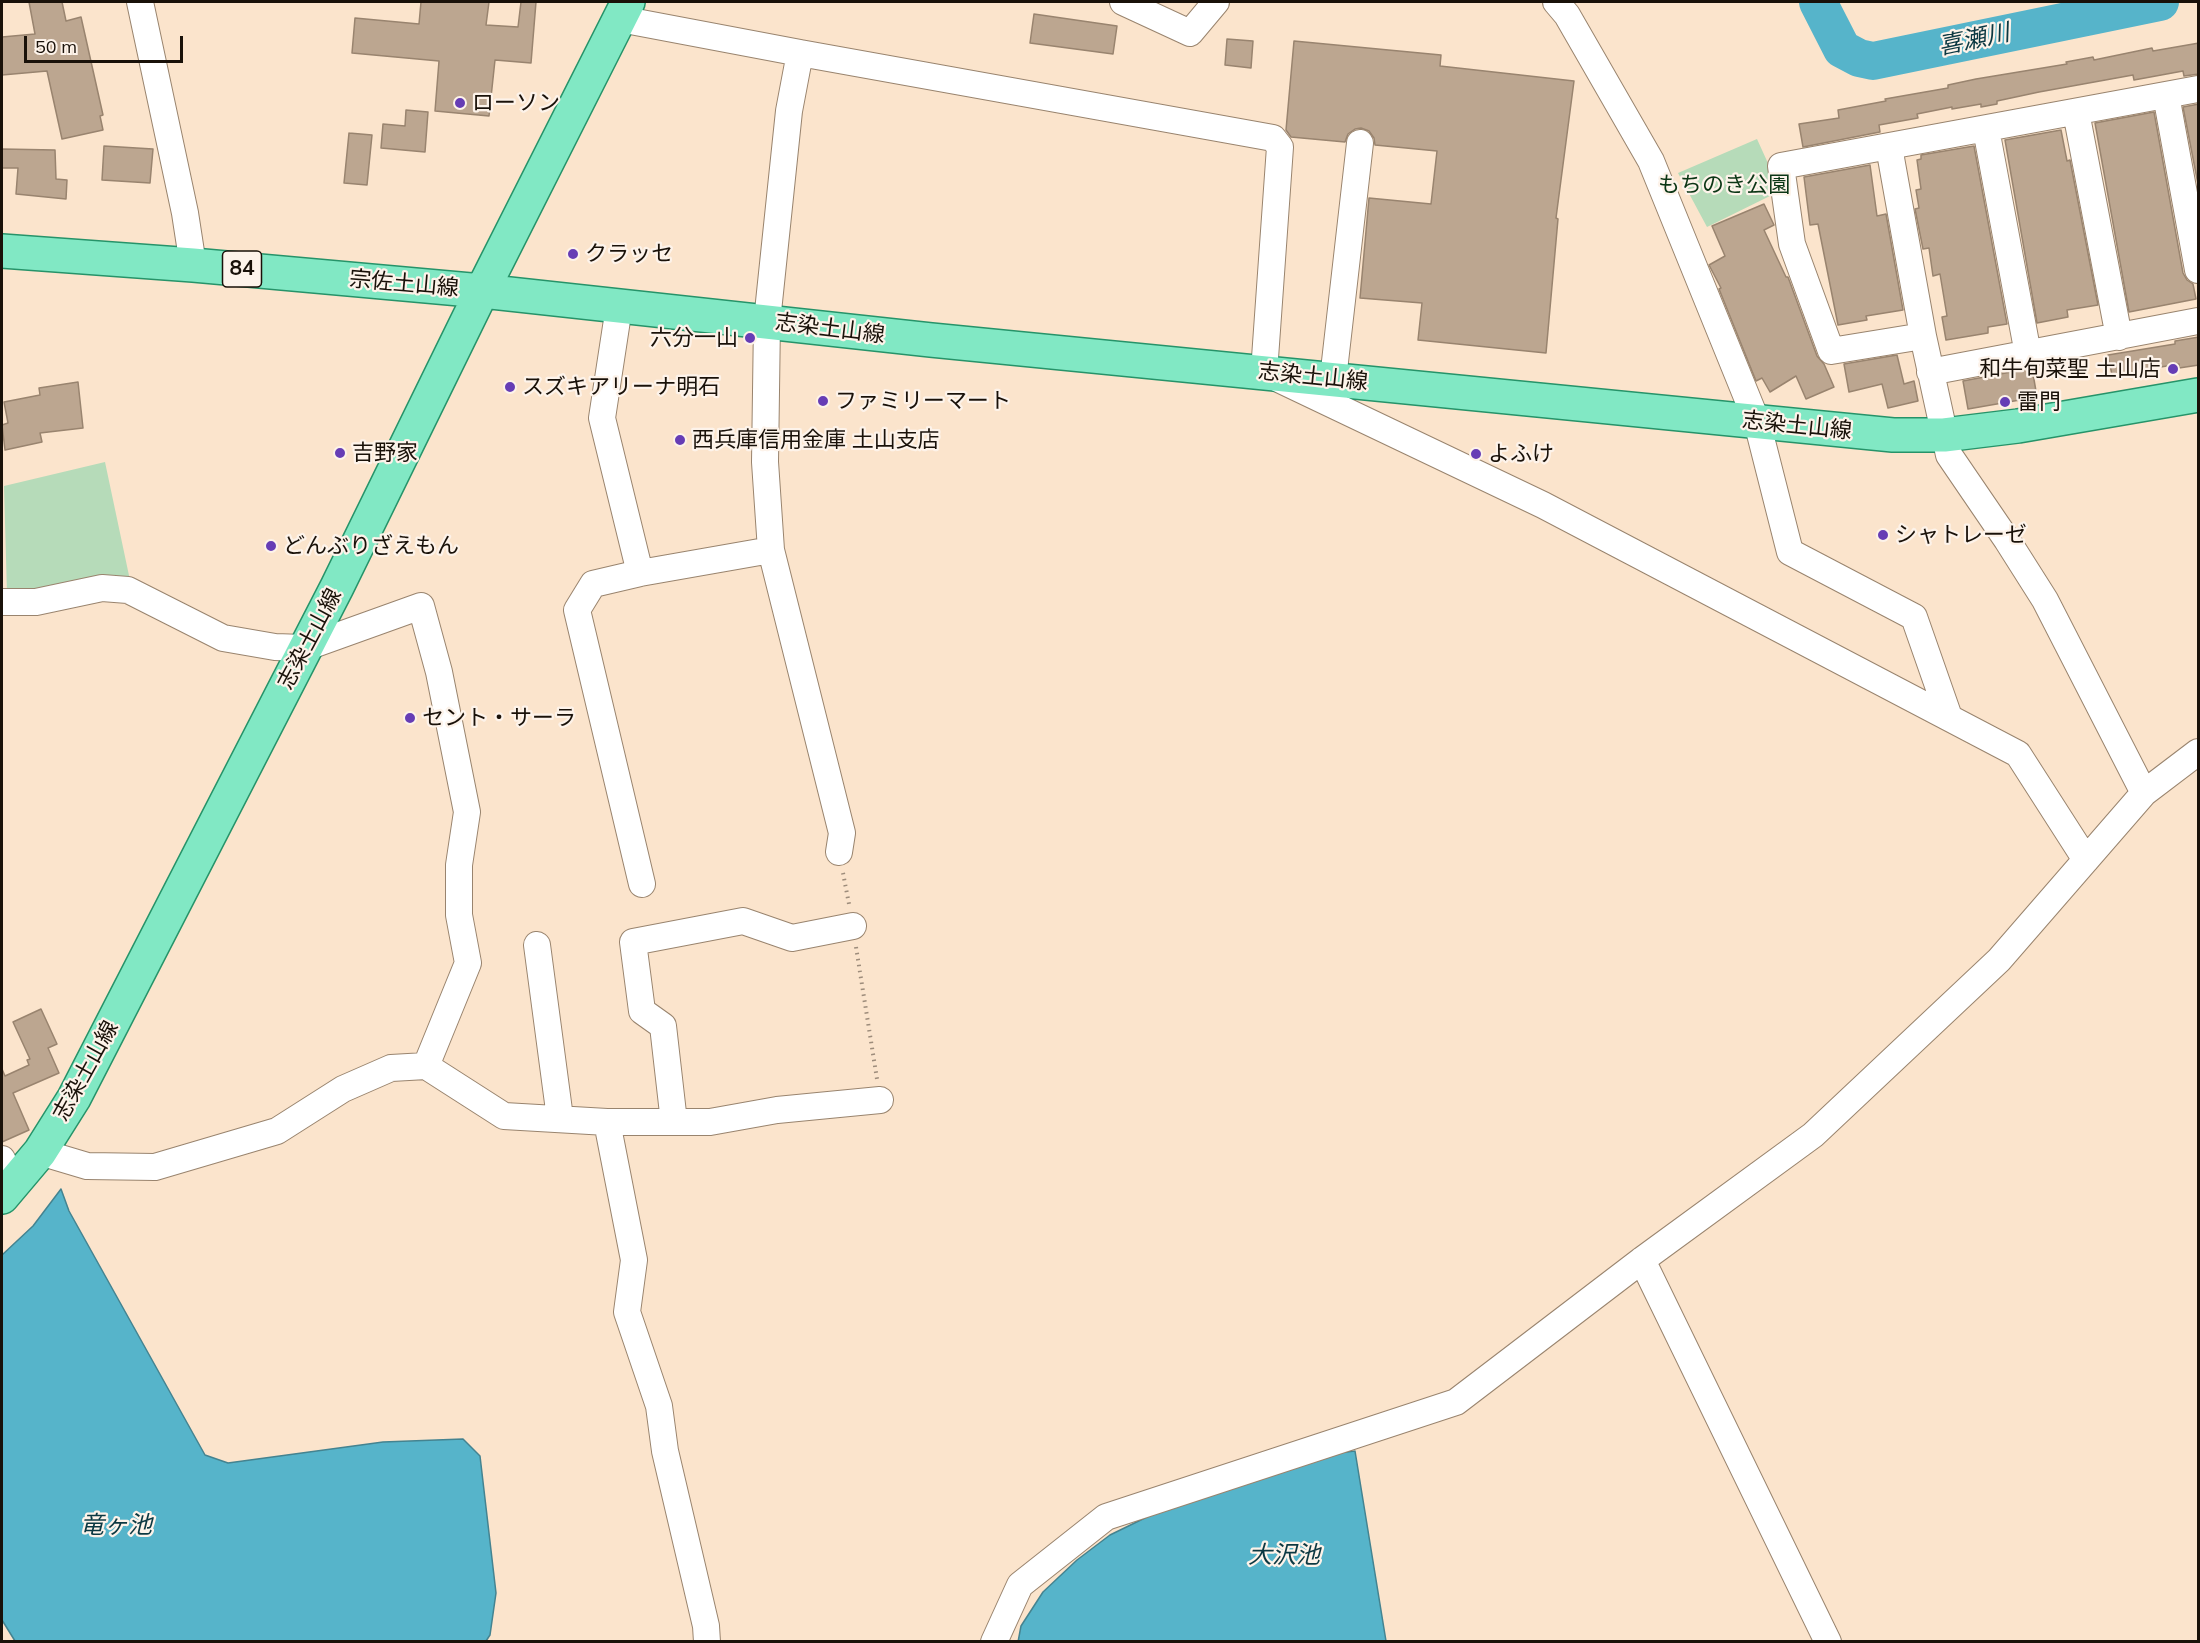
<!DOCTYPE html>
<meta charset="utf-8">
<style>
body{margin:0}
#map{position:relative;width:2200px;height:1643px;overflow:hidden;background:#fbe4cc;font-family:Mulish,sans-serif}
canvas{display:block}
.frame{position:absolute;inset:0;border:3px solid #191109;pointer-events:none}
.scale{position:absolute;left:24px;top:36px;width:159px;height:27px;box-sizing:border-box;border:3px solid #191109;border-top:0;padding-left:8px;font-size:18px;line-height:21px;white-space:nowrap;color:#191109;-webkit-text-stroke:4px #fdf3ea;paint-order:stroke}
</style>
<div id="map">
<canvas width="2200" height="1643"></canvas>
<div class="frame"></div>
<div class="scale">50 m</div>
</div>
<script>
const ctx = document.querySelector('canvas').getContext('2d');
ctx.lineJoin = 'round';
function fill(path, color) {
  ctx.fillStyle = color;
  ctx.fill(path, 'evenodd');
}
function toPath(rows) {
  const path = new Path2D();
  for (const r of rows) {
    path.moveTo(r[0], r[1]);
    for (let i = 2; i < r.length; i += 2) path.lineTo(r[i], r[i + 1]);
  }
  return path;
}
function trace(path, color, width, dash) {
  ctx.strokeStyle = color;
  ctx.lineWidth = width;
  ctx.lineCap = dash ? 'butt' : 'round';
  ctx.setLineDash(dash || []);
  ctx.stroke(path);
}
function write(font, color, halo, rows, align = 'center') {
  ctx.font = font + ' Mulish,"Noto Sans JP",sans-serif';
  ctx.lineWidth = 4.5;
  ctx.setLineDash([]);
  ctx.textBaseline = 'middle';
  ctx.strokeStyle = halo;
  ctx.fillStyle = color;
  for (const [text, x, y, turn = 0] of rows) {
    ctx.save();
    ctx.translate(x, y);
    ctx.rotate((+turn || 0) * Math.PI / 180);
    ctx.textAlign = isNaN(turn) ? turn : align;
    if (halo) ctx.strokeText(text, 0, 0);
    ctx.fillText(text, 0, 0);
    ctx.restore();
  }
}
fill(toPath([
 [1757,139,1767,161,1774,194,1707,227,1678,173],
 [105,462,131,585,7,594,4,486]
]), '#b6dbb9');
const water = toPath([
 [61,1189,69,1211,205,1455,228,1463,383,1442,463,1439,480,1456,496,1593,490,1635,486,1641,15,1641,2,1620,2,1255,33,1226,61,1189],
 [1355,1451,1386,1641,1018,1642,1021,1626,1043,1592,1077,1560,1110,1535,1192,1495,1329,1454,1355,1451]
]);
fill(water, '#56b4ca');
trace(water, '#448390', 1.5);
trace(toPath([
 [1818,2,1842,49,1859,58,1873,61,2160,2]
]), '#56b4ca', 38);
const building = toPath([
 [29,2,62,2,66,21,81,17,103,115,100,116,103,130,62,139,47,71,2,75,2,37,35,34,29,2],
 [421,2,489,2,486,25,518,27,521,2,536,2,531,63,495,60,489,116,435,111,439,61,352,53,355,18,419,24,421,2],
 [1034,14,1117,26,1113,54,1030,43,1034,14],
 [1227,39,1253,41,1251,68,1225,65,1227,39],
 [1294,41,1441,55,1440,66,1574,81,1556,218,1558,219,1546,353,1418,340,1422,303,1360,298,1369,198,1431,204,1437,151,1375,145,1374,138,1369,131,1361,128,1355,129,1348,134,1345,142,1291,137,1286,130,1294,41],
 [2199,43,2199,74,2184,76,2183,71,2134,80,2133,75,2039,92,1997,101,1997,104,1981,107,1981,104,1952,109,1952,107,1917,114,1918,118,1879,125,1880,132,1803,147,1799,124,1839,118,1838,110,1886,101,1885,99,1948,88,1948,85,1976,79,2067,64,2066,62,2093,57,2094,60,2152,48,2153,51,2199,43],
 [2199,104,2199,189,2183,107,2199,104],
 [406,110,428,112,425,152,381,148,383,124,405,126,406,110],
 [2154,112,2183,273,2187,280,2193,284,2196,299,2129,312,2095,123,2154,112],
 [2061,130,2067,161,2070,160,2098,305,2067,310,2068,317,2037,323,2005,140,2061,130],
 [349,133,372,135,367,185,344,183,349,133],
 [104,146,153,149,150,183,102,180,104,146],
 [1974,146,2007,324,1988,327,1988,333,1946,340,1942,317,1947,316,1940,274,1933,276,1929,248,1923,249,1915,209,1919,208,1916,190,1921,189,1917,160,1921,159,1921,155,1974,146],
 [2,149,55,150,56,179,67,180,66,199,16,194,18,168,2,168,2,149],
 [1870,165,1877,216,1886,214,1903,310,1866,316,1867,320,1838,325,1818,224,1810,225,1804,177,1870,165],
 [1764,204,1774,225,1764,230,1786,277,1788,277,1817,356,1824,364,1834,387,1806,399,1796,376,1770,392,1762,378,1756,381,1719,289,1721,288,1709,265,1725,256,1712,226,1764,204],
 [2199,337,2199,365,2179,368,2179,364,2112,375,2108,355,2175,344,2175,341,2199,337],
 [1897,355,1904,384,1914,381,1918,401,1888,408,1882,384,1849,392,1844,364,1897,355],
 [2032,368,2037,397,1968,409,1963,381,2032,368],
 [78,382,83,428,40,433,42,442,5,450,2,425,8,423,4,402,40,395,39,388,78,382],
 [41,1009,57,1044,48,1048,59,1073,13,1093,29,1130,2,1142,2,1069,5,1076,29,1065,27,1060,30,1059,13,1022,41,1009]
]);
fill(building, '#bca690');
trace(building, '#99846f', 1.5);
const minor = toPath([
 [140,2,185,213,193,265],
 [1123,2,1190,33,1216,2],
 [1556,2,1567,15,1651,161,1757,422,1790,552,1914,617,1949,717],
 [620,19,800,53],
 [2166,95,2198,270],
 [2076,112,2119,337],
 [1986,129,2028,354],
 [1889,147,1923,336,1949,455,2007,540,2045,600,2144,793],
 [619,307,602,418,640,573],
 [1923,336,1831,351,1792,244,1781,166,2198,89],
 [1930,372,2198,321],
 [1333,379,1360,143],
 [2,602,36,602,102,588,128,590,223,638,275,647,304,648,421,606,439,672,467,812,459,865,459,915,468,963,426,1066,391,1068,343,1089,277,1131,155,1167,87,1166,40,1152],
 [839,852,842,833,771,550,765,462,767,321,789,111,800,53,1273,138,1280,147,1264,372,1543,505,2018,754,2086,860],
 [642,884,577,610,593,584,640,573,771,550],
 [537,945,560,1118],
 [426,1066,504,1116,607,1122,634,1260,627,1312,659,1406,665,1451,706,1626,707,1642],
 [607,1122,710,1122,777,1110,880,1100],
 [674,1122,663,1026,642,1011,633,942,743,921,792,938,853,926],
 [2,1159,14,1184],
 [1642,1260,1828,1642],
 [994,1642,1020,1585,1106,1517,1456,1402,1642,1260,1813,1135,1999,960,2144,793,2198,752]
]);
const major = toPath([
 [2,251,193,265,482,291,931,340,1893,435,1944,435,2018,426,2198,395],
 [2,1197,40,1152,74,1098,337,587,482,291,628,2]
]);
trace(minor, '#99846e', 28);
trace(major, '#269369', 36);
trace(toPath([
 [843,873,849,904],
 [856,947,877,1079]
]), '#9d8c7b', 4, [1.5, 4.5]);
trace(minor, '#fff', 26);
trace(major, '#81e8c4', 33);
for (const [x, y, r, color] of [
 [460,103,6,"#663db5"],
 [573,254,6,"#663db5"],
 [750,338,6,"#663db5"],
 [2173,369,6,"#663db5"],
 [510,387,6,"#663db5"],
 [823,401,6,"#663db5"],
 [2005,402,6,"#663db5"],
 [680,440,6,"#663db5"],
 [340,453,6,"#663db5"],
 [1476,454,6,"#663db5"],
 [1883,535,6,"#663db5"],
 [271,546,6,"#663db5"],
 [410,718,6,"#663db5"]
]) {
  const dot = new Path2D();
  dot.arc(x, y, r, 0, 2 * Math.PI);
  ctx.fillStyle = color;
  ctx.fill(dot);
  trace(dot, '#fdf3ea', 2);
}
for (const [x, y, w] of [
 [242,269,39]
]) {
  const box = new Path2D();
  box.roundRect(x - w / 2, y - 18, w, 36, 4.5);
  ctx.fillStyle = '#fdf3ea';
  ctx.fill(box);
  trace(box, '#191109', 1.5);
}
write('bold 21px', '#191109', null, [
 ["84",242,269]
]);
write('22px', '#191109', '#fdf3ea', [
 ["ローソン",472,103],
 ["クラッセ",585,254],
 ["六分一山",738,338,"right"],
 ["和牛旬菜聖 土山店",2161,369,"right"],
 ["スズキアリーナ明石",522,387],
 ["ファミリーマート",835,401],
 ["雷門",2017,402],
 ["西兵庫信用金庫 土山支店",692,440],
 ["吉野家",352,453],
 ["よふけ",1488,454],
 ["シャトレーゼ",1895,535],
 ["どんぶりざえもん",283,546],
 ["セント・サーラ",422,718]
], 'left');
write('22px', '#0b3615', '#fdf3ea', [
 ["もちのき公園",1724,185]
]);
write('22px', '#191109', '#fdf3ea', [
 ["宗佐土山線",404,284,5],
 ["志染土山線",830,329,7],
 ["志染土山線",1313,377,6],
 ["志染土山線",1797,426,6],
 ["志染土山線",310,639,-62],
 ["志染土山線",86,1071,-61]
]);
write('italic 24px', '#0b3842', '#fdf3ea', [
 ["喜瀬川",1974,40,-12],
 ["竜ヶ池",116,1526],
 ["大沢池",1284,1556]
]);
</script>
